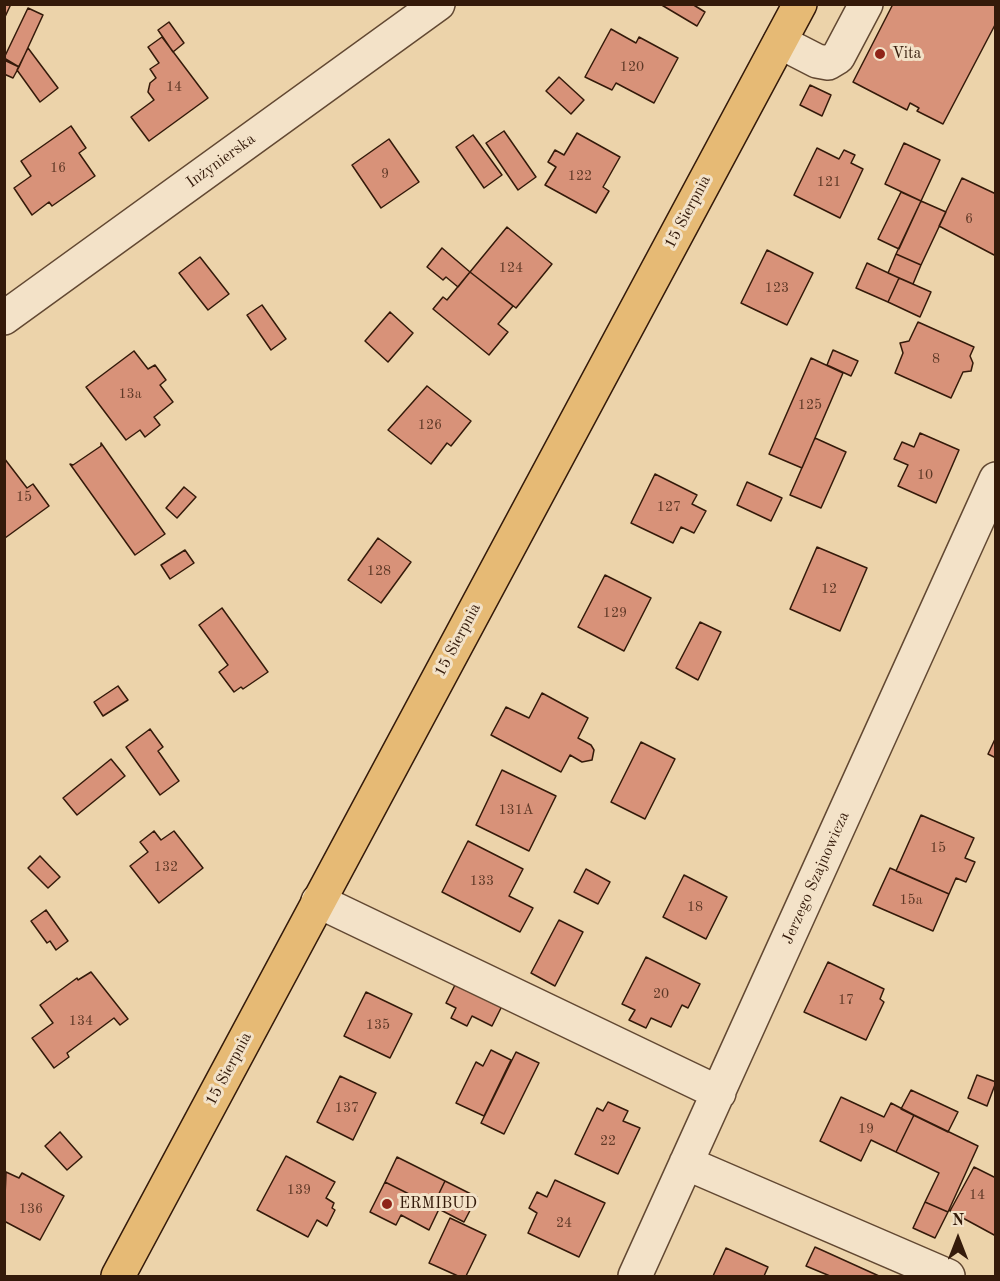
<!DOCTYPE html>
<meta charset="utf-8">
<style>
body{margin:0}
#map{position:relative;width:1000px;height:1281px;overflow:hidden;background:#ecd3aa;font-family:"Old Standard TT",serif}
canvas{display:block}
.frame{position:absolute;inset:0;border:6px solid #341a0a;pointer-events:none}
.north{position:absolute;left:928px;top:1209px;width:60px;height:60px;-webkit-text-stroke:4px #f3e2c8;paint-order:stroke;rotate:0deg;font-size:16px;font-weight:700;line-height:24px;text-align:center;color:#341a0a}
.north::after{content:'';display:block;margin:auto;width:21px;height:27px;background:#341a0a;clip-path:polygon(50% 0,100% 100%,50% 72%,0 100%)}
</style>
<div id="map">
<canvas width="1000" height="1281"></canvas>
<div class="frame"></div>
<div class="north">N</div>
</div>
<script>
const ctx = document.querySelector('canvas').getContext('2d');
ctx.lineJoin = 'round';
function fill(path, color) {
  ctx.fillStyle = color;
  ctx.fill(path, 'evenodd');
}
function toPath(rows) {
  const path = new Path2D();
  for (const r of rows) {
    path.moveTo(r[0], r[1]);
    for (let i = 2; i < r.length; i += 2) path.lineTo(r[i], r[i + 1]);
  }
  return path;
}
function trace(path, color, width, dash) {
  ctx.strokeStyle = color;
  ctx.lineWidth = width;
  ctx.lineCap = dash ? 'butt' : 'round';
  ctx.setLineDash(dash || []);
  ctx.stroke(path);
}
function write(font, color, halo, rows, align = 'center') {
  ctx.font = font + ' "Old Standard TT",serif';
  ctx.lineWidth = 6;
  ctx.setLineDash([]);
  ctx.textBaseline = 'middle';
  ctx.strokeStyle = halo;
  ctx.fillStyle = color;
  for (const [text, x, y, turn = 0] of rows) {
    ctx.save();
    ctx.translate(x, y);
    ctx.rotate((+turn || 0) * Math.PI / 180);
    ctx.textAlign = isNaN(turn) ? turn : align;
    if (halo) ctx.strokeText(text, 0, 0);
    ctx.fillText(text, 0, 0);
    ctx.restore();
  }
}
const building = toPath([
 [4,4,11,4,4,19,4,4],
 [660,4,692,4,705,12,697,26,660,4],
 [893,4,996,4,996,23,943,124,917,111,919,108,910,103,907,110,853,82,893,4],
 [28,8,43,15,19,67,4,58,28,8],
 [169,22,184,43,173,52,158,30,169,22],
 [611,29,636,43,639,37,678,58,654,103,616,83,612,90,585,77,611,29],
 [162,37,208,98,149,141,131,117,154,100,148,92,150,83,156,78,150,69,159,63,148,47,162,37],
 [28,48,58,88,40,102,17,70,28,48],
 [4,60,19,67,13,78,4,74,4,60],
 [559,77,584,100,571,114,546,91,559,77],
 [810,85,831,95,822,116,800,105,810,85],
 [71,126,86,148,79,153,95,176,52,206,49,202,32,215,14,188,31,176,21,161,71,126],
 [504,131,536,177,518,190,486,143,504,131],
 [577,133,620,157,603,187,609,191,596,213,545,185,556,167,548,162,555,150,564,155,577,133],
 [473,135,502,175,484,188,456,147,473,135],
 [389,139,419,182,381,208,352,165,389,139],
 [904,143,940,160,921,201,885,184,904,143],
 [817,148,839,159,844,150,855,155,851,163,863,169,840,218,794,195,817,148],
 [962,178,996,194,996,256,939,226,962,178],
 [901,192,921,201,899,249,878,239,901,192],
 [921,201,946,212,921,265,896,254,921,201],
 [507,227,552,264,516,308,470,272,507,227],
 [442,248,470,272,458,287,446,277,443,280,427,267,442,248],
 [767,250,813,273,787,325,741,303,767,250],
 [896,254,921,265,913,284,888,273,896,254],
 [200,257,229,294,208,310,179,273,200,257],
 [867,263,899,278,888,302,856,288,867,263],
 [470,272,513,306,498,324,508,332,489,355,433,309,443,297,447,300,470,272],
 [899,278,931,292,920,317,888,302,899,278],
 [262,305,286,339,271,350,247,315,262,305],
 [390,312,413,333,388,362,365,341,390,312],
 [918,322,974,347,970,356,973,363,971,371,963,372,951,398,895,373,903,353,900,343,909,341,918,322],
 [833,350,858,361,851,376,827,365,833,350],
 [134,351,148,369,155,365,166,380,160,385,173,402,154,417,160,425,145,437,140,430,126,440,86,387,134,351],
 [811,358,843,373,802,468,769,454,811,358],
 [427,386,471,421,451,446,447,443,431,464,388,430,427,386],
 [920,433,959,450,936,503,898,486,908,465,894,459,902,442,914,447,920,433],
 [815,438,846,452,821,508,790,495,815,438],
 [101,443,165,534,135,555,70,464,73,465,101,446,101,443],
 [4,458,27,488,33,484,49,506,5,538,4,458],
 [655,474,697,495,692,504,706,511,694,533,681,527,673,543,631,523,655,474],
 [747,482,782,498,771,521,737,505,747,482],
 [184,487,196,497,177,518,166,508,184,487],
 [378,538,411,562,381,603,348,580,378,538],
 [817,547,867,568,840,631,790,609,817,547],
 [185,550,194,563,170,579,161,565,185,550],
 [605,575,651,598,624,651,578,627,605,575],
 [222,608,268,672,243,689,241,687,234,692,219,672,228,665,199,625,222,608],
 [700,622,721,632,698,680,676,668,700,622],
 [118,686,128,700,103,716,94,702,118,686],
 [542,693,588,718,578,738,591,745,594,750,592,760,582,762,570,755,561,772,491,735,506,707,529,718,542,693],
 [150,729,163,747,158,751,179,781,160,795,126,747,150,729],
 [996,737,996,758,988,754,996,737],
 [641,742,675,759,645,819,611,802,641,742],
 [111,759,125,776,77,815,63,798,111,759],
 [502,770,556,796,529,851,476,825,502,770],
 [921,815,974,838,965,858,975,862,966,882,956,878,949,894,896,871,921,815],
 [154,831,161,840,174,831,203,868,159,903,130,866,148,852,140,842,154,831],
 [468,841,523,869,509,896,533,908,520,932,442,892,468,841],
 [40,856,60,877,48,888,28,868,40,856],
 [890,868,949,894,933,931,873,905,890,868],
 [586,869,610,882,598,904,574,892,586,869],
 [684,875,727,897,706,939,663,917,684,875],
 [46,910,68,941,56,950,50,941,47,943,31,921,46,910],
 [559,920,583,932,555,986,531,973,559,920],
 [646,957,700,984,688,1008,682,1005,671,1027,651,1018,646,1028,629,1020,635,1010,622,1004,646,957],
 [828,962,884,989,880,999,884,1002,866,1040,804,1012,828,962],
 [91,972,128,1019,120,1025,114,1018,67,1053,69,1057,54,1068,32,1038,53,1023,40,1005,77,978,78,980,91,972],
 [456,983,502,1006,492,1026,472,1016,467,1026,451,1018,456,1008,446,1003,456,983],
 [366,992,412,1014,390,1058,344,1036,366,992],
 [491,1050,511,1060,484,1116,456,1103,476,1062,483,1066,491,1050],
 [516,1052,539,1063,504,1134,481,1123,516,1052],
 [977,1075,996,1082,987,1106,968,1098,977,1075],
 [340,1076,376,1093,353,1140,317,1122,340,1076],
 [911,1090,958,1112,948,1132,901,1109,911,1090],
 [841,1097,884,1117,891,1103,914,1115,896,1152,871,1140,861,1161,820,1141,841,1097],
 [608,1102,628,1111,623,1121,640,1128,618,1174,575,1154,597,1108,603,1111,608,1102],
 [914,1115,978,1146,948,1212,925,1202,939,1173,896,1152,914,1115],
 [60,1132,82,1157,67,1170,45,1146,60,1132],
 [286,1156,335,1182,326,1198,334,1203,332,1208,335,1210,327,1226,317,1220,308,1237,257,1210,286,1156],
 [397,1157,445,1181,433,1206,385,1182,397,1157],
 [974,1167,996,1178,996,1236,950,1211,974,1167],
 [6,1172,19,1178,22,1173,64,1196,40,1240,4,1221,6,1172],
 [555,1180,605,1203,579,1257,528,1233,537,1213,529,1208,537,1192,547,1197,555,1180],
 [445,1181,477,1197,464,1222,433,1206,445,1181],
 [385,1182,439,1209,429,1230,401,1215,396,1225,370,1212,385,1182],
 [925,1202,948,1212,935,1238,913,1228,925,1202],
 [450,1218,486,1235,466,1276,458,1276,429,1263,450,1218],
 [815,1247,879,1276,830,1276,806,1266,815,1247],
 [726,1248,768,1267,764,1276,713,1276,726,1248]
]);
fill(building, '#d89279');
trace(building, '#341a0a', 1.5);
const minor = toPath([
 [780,42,817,61,828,63,838,57,866,4],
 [4,318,438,4],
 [318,901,719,1093],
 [686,1163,948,1276],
 [635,1276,996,479]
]);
const major = toPath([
 [118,1276,800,4]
]);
trace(minor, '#624832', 36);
trace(major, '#341a0a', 36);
trace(minor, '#f3e2c8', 33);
trace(major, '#e6ba75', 33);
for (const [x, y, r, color] of [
 [880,54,6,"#8f2418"],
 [387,1204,6,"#8f2418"]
]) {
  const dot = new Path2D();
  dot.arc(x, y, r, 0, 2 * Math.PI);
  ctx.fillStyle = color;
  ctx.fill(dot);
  trace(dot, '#f3e2c8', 2);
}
write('14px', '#5d3826', null, [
 ["120",632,67],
 ["14",174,87],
 ["16",58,168],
 ["9",385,174],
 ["122",580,176],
 ["121",829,182],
 ["6",969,219],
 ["124",511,268],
 ["123",777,288],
 ["8",936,359],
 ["13a",130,394],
 ["125",810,405],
 ["126",430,425],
 ["10",925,475],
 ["15",24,497],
 ["127",669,507],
 ["128",379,571],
 ["12",829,589],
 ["129",615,613],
 ["131A",516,810],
 ["15",938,848],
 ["132",166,867],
 ["133",482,881],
 ["15a",911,900],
 ["18",695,907],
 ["20",661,994],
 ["17",846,1000],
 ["134",81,1021],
 ["135",378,1025],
 ["137",347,1108],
 ["19",866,1129],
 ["22",608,1141],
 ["139",299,1190],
 ["14",977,1195],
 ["136",31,1209],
 ["24",564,1223]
]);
write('16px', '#341a0a', '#f3e2c8', [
 ["Vita",892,54],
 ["ERMIBUD",399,1204]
], 'left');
write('16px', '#341a0a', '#f3e2c8', [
 ["Inżynierska",221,161,-36],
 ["15 Sierpnia",688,212,-62],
 ["15 Sierpnia",458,640,-62],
 ["Jerzego Szajnowicza",816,878,-66],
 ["15 Sierpnia",229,1069,-62]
]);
</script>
